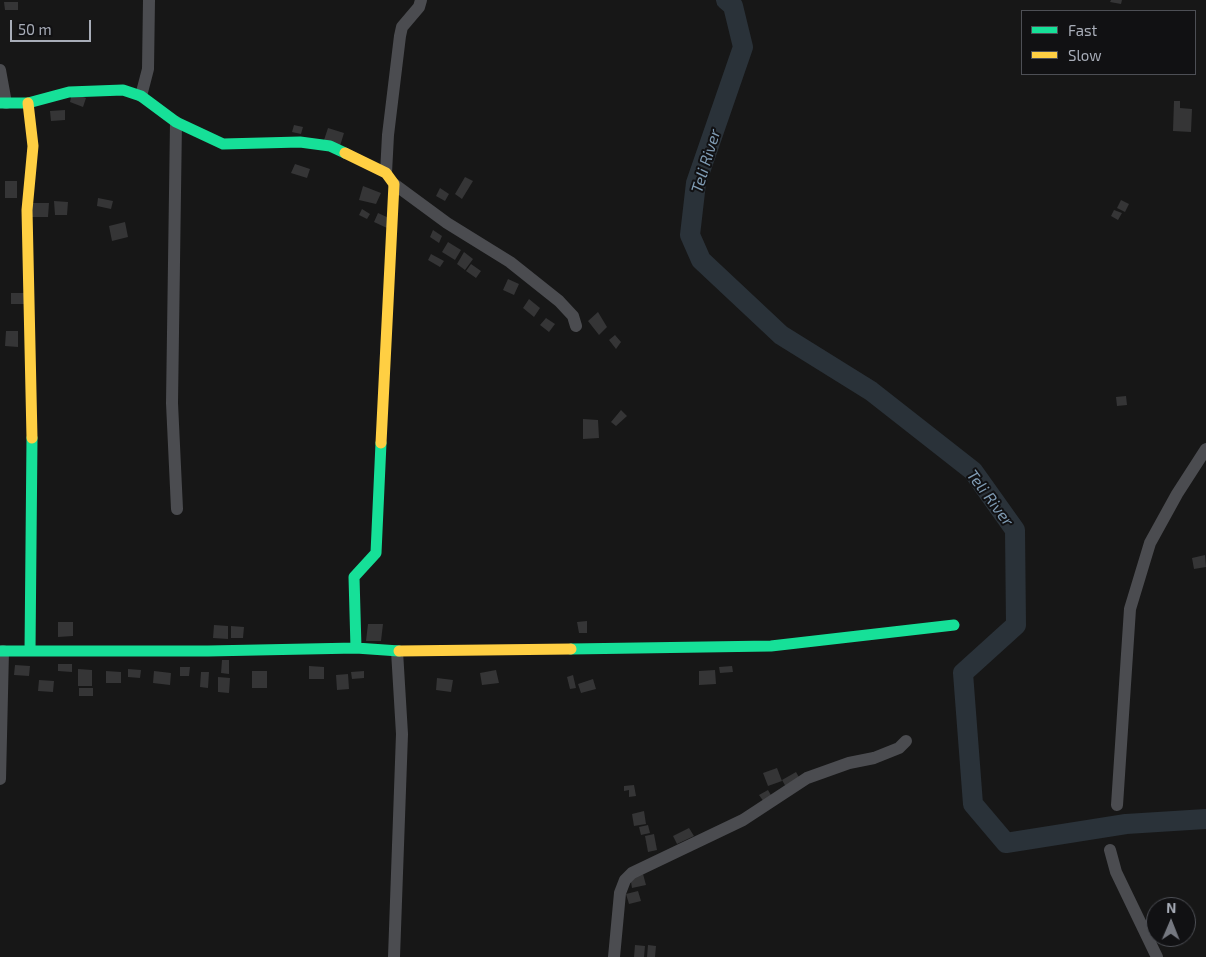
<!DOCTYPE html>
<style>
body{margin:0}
#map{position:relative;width:1206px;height:957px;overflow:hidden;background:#171717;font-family:"Exo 2",sans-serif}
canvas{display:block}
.legend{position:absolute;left:1021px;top:10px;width:175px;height:65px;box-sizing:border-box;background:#111113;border:1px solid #4d4f55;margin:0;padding:6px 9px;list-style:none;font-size:15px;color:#a8adb8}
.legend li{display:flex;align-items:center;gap:10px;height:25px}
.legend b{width:25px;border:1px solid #4d4f55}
.north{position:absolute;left:1146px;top:897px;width:50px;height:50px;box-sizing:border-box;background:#111113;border:1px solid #4d4f55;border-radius:50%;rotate:1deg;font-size:14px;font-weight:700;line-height:20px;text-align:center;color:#a8adb8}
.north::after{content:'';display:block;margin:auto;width:18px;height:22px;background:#757880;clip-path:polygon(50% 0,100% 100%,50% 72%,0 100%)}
.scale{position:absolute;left:10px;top:20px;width:81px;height:22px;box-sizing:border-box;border:2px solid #a8adb8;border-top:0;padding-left:6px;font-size:15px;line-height:18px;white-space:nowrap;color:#a8adb8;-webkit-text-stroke:4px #111113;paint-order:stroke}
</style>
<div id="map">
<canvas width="1206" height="957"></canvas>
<ul class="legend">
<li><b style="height:6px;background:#16e098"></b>Fast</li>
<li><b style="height:6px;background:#ffcf43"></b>Slow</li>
</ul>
<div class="north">N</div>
<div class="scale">50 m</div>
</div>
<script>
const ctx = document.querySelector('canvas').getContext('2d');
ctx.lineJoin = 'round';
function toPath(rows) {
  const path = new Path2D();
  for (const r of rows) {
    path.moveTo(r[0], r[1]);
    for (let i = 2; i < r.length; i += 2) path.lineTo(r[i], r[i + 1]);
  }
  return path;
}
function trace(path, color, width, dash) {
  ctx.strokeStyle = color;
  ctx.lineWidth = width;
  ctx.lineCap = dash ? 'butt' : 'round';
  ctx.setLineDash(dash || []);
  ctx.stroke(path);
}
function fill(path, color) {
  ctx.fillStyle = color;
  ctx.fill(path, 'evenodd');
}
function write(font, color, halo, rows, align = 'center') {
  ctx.font = font + ' "Exo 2",sans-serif';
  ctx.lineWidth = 4;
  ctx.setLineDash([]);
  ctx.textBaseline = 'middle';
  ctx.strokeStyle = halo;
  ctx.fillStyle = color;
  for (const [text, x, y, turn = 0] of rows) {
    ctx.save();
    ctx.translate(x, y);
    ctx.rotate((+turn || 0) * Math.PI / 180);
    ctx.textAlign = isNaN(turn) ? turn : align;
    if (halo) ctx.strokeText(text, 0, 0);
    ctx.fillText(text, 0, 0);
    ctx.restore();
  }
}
trace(toPath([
 [726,0,733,6,743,47,696,183,690,235,701,260,781,335,871,391,973,471,1015,530,1016,625,963,673,973,804,1006,843,1126,824,1206,819]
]), '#2a3239', 20);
fill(toPath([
 [1111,0,1122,0,1121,4,1110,2],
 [4,2,18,2,18,10,5,10],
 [72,93,86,98,83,107,70,102],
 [1174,101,1180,101,1180,108,1192,109,1191,132,1173,131],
 [65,110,65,120,51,121,50,111],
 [294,125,303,127,301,134,292,132],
 [328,128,344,133,340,146,324,140],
 [295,164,310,169,307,178,291,173],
 [465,177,473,181,462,199,455,194],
 [5,181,17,181,17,198,5,198],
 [363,186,381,193,376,204,359,200],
 [440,188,449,194,445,201,436,196],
 [98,198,113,201,111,209,97,206],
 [1121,200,1129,204,1125,212,1117,208],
 [54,201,68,202,67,215,55,215],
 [31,203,49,203,48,217,32,217],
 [362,209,370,214,367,219,359,215],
 [1114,210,1122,213,1118,220,1111,216],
 [378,213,391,219,387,228,374,222],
 [125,222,128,237,112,241,109,226],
 [433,230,442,236,439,243,430,237],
 [448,242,461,250,455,260,442,252],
 [464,252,473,259,465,270,457,264],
 [431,254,444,261,440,267,428,260],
 [471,264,481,271,476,278,466,271],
 [508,279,519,284,514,295,503,290],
 [11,293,24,293,24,304,11,304],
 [529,299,540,308,534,317,523,308],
 [598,312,607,327,599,335,588,321],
 [546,318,555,324,549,332,540,325],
 [6,331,18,331,18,347,5,346],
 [615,335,621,342,616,349,609,340],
 [1126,396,1127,405,1117,406,1116,397],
 [621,410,627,416,616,426,611,422],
 [583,419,598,420,599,438,583,439],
 [1205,555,1206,567,1194,569,1192,558],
 [587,621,587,633,579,633,577,622],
 [58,622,73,622,73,636,58,637],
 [368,624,383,624,381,641,366,641],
 [214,625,228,626,228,639,213,638],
 [231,626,244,627,243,638,231,638],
 [222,660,229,660,229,674,221,673],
 [58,664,72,664,72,672,58,671],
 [15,665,30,666,29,676,14,675],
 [309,666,324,667,324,679,309,679],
 [732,666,733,672,720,673,719,667],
 [180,667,190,667,189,676,180,676],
 [78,669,92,670,92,686,78,686],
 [128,669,141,670,140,678,128,677],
 [496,670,499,683,482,685,480,673],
 [715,670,716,684,699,685,699,671],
 [106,671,121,672,121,683,106,683],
 [154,671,171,673,170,685,153,683],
 [252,671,267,671,267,688,252,688],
 [364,671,364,678,352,679,351,672],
 [201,672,209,672,208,688,200,687],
 [348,674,349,689,337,690,336,675],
 [573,675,576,688,570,689,567,677],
 [218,677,230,678,229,693,218,692],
 [437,678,453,680,451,692,436,690],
 [593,679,596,689,581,693,578,684],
 [39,680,54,681,53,692,38,691],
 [79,688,93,688,93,696,79,696],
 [777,768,782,781,768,786,763,773],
 [796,772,800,779,786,787,782,780],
 [634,785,636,796,629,797,629,790,624,791,624,786],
 [768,790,772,797,764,802,759,795],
 [644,811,646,824,634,826,632,814],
 [648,825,650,833,641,835,639,827],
 [689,828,694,836,677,844,673,836],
 [654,834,657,850,648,852,645,836],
 [643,874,646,885,632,888,630,876],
 [638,891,641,901,629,904,626,894],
 [635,945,645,946,644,957,634,957],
 [648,945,656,946,655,957,647,957]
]), '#353536');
trace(toPath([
 [0,70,6,103],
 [141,96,148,69,149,0],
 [176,122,172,403,177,509],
 [386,173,388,135,400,36,402,27,419,7,421,0],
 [394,184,447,223,510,262,559,301,573,316,576,326],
 [0,779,3,651],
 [1117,805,1130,609,1150,543,1177,494,1206,449],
 [1110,850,1116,872,1157,957],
 [394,957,402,734,397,651],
 [614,957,620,893,625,880,632,873,743,820,807,778,849,763,874,758,899,748,906,741]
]), '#4b4c50', 12);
trace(toPath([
 [0,103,28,103,69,92,123,90,141,96,176,122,223,144,300,142,330,146,345,153],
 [356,648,354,577,376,553,381,443],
 [571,649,771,646,954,625],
 [0,651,208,651,356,648,399,651],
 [30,651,32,438]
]), '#16e098', 11);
trace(toPath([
 [28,103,33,146,27,210,32,438],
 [345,153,386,173,394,184,381,443],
 [399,651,571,649]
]), '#ffcf43', 11);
write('italic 16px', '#7f9bb3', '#111113', [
 ["Teli River",706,161,-73],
 ["Teli River",990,498,53]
]);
</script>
